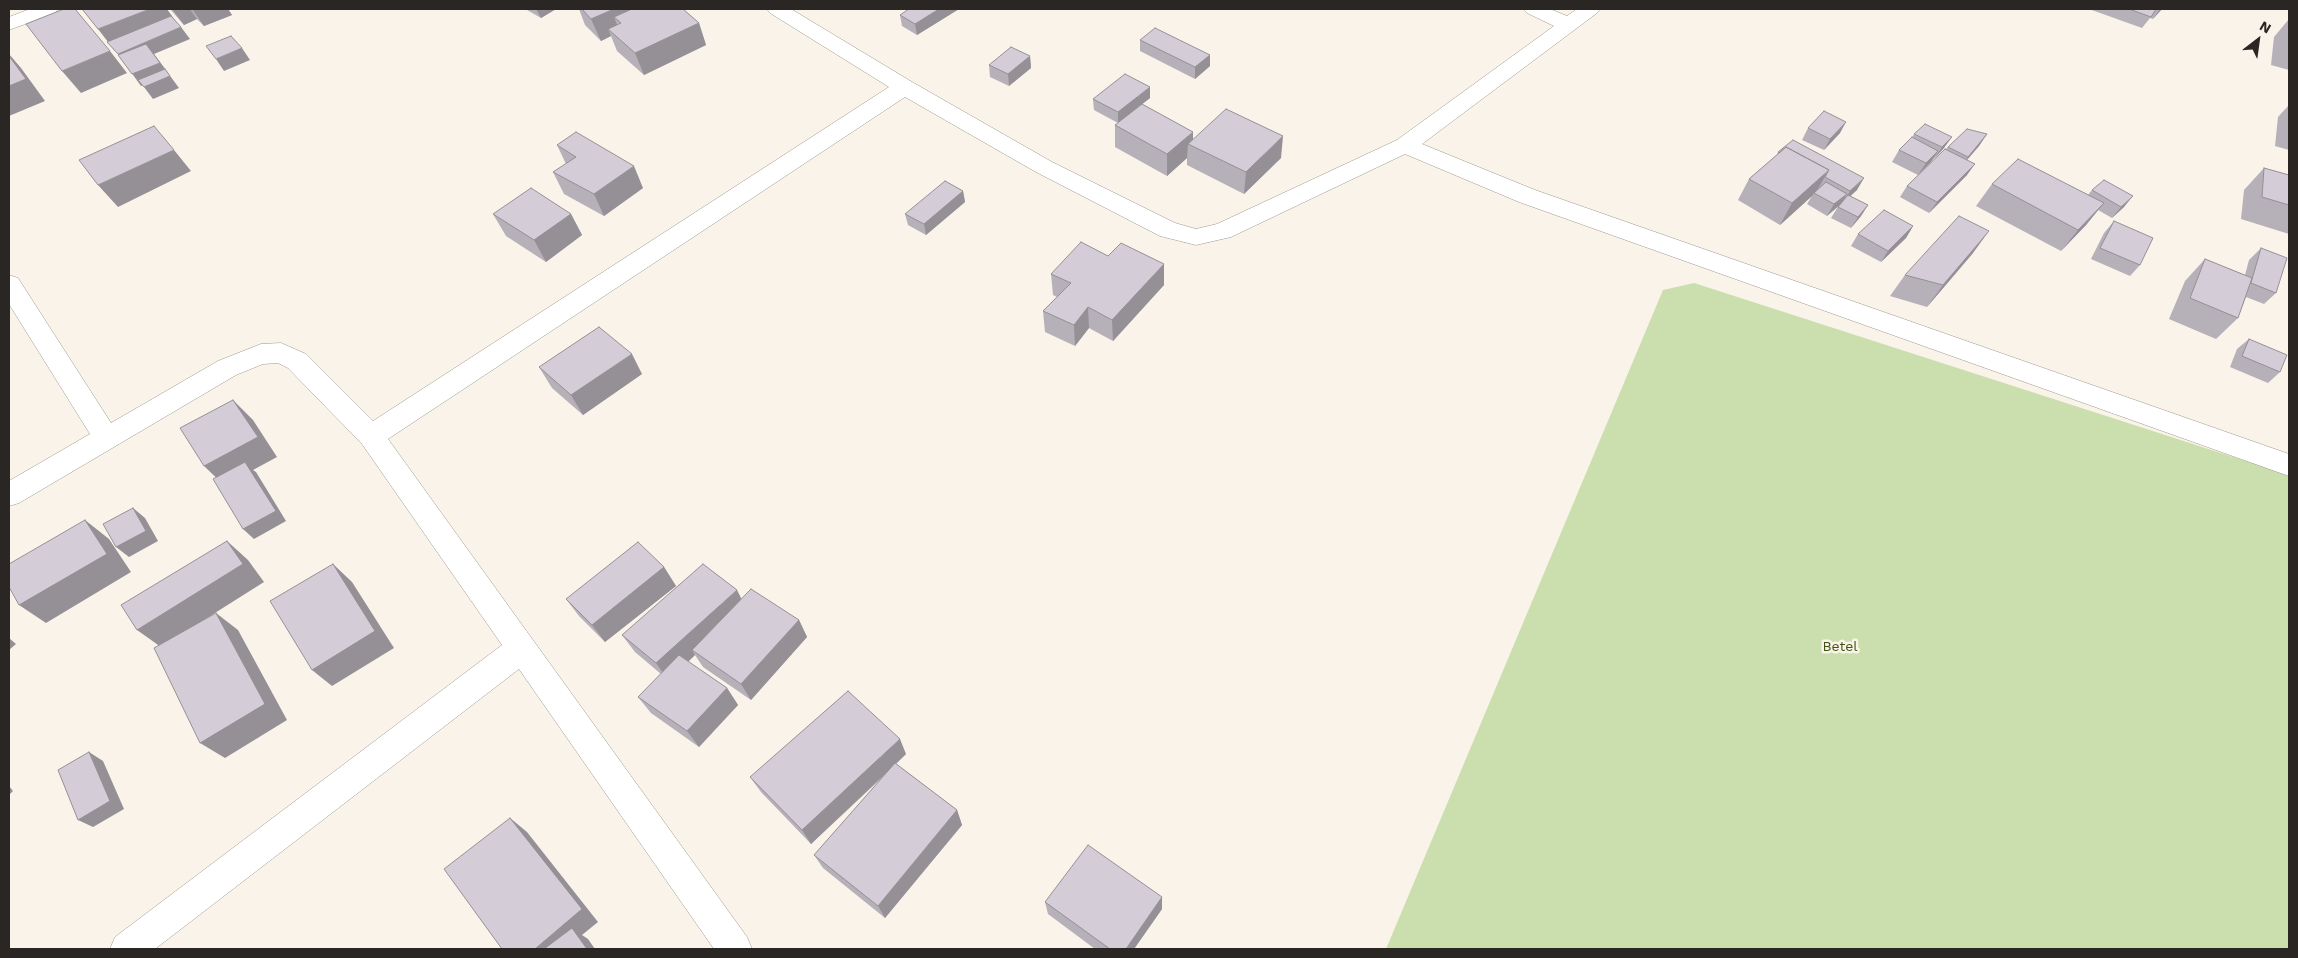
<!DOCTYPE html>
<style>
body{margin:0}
#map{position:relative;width:2298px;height:958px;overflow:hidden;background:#f9f3e9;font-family:"Work Sans",sans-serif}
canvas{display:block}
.frame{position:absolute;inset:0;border:10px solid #292623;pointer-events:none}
.north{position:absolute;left:2233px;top:15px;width:50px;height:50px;-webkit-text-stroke:4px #f9f3e9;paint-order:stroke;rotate:30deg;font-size:14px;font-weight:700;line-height:20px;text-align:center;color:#292623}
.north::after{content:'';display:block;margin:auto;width:18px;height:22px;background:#292623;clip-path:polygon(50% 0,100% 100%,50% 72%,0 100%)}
</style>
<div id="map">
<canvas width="2298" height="958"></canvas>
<div class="frame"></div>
<div class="north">N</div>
</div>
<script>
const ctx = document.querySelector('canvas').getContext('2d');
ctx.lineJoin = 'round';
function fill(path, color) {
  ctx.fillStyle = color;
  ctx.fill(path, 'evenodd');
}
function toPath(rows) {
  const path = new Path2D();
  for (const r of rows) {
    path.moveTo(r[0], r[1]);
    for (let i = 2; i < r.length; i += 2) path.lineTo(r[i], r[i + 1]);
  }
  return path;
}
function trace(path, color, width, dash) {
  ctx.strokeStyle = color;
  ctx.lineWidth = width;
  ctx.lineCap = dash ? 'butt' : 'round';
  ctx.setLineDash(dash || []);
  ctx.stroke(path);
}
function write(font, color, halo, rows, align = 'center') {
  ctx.font = font + ' "Work Sans",sans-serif';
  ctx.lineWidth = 5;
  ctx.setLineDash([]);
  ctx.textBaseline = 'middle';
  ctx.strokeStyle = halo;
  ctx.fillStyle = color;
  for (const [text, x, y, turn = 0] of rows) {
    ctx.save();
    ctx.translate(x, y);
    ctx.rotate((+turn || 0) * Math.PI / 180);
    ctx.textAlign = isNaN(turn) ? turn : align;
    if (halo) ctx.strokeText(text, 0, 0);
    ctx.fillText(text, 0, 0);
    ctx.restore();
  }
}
fill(toPath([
 [1694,283,2289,475,2289,949,1386,949,1663,290]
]), '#cbdeae');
const minor = toPath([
 [30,9,58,9,55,13,9,30,9,17,30,9],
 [767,9,791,9,912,82,1052,162,1175,223,1196,229,1217,224,1397,140,1554,26,1527,13,1524,9,1550,9,1567,16,1577,9,1600,9,1597,13,1422,144,1535,190,2289,454,2289,476,1519,202,1405,154,1231,237,1196,245,1160,236,1036,172,905,97,388,439,747,937,752,949,714,949,519,669,155,949,110,949,115,937,502,645,362,444,288,368,278,363,263,364,236,375,19,503,9,506,9,481,90,434,9,304,9,275,18,278,111,423,218,361,261,344,281,343,306,354,373,421,889,87,770,13,767,9]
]);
trace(minor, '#9e988f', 1);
fill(minor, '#fff');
fill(toPath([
 [170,9,228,9,232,15,204,26,197,19,184,25],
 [526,9,556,9,541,18,527,10],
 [579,9,683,9,699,23,706,45,644,75,617,51,611,36,601,41,585,25],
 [959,9,917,35,902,26,900,15],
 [2089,9,2162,9,2153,19,2150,18,2142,28],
 [2289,19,2289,70,2271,65,2274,37],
 [1140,40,1210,55,1210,66,1195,79,1140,51],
 [1030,56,1031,68,1009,86,990,77,989,65],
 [2289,80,2289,150,2275,146,2278,117,2288,106],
 [1150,98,1142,104,1193,139,1281,158,1244,194,1187,165,1187,158,1167,176,1115,147,1115,125,1118,123,1094,110,1093,99],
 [1808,128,1840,133,1824,150,1802,140],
 [1914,134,1944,148,1918,175,1892,162,1899,150,1912,138],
 [1987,134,1979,146,1967,160,1967,175,1929,213,1900,197,1907,186,1948,147],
 [557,145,643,188,604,216,564,194,553,172,566,164],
 [1778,152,1857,190,1850,196,1868,205,1861,216,1851,228,1831,218,1839,205,1827,216,1807,204,1812,196,1780,225,1738,200,1749,179,1777,155],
 [2264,168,2289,175,2289,234,2241,219,2244,190],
 [1992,184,2088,195,2092,190,2124,207,2112,218,2098,210,2086,225,2061,251,1976,206],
 [963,191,965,202,926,235,908,225,905,214],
 [493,214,571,214,582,235,546,262,506,236],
 [2114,221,2140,265,2130,276,2091,259,2104,233],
 [1913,226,1906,238,1881,262,1851,246,1858,234],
 [2261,248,2276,293,2264,304,2246,297,2238,318,2216,339,2169,319,2185,281,2205,259,2245,275,2249,260],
 [1973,253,1927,307,1890,296,1905,275],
 [1051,274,1164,285,1113,341,1089,328,1075,346,1045,332,1043,311,1057,297,1053,295],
 [2249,339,2280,372,2268,383,2230,367,2237,349],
 [539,367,642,374,583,415,552,388],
 [664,567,676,586,605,642,579,616,566,599],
 [741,599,799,620,807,637,751,700,703,667,695,655,688,662,727,688,738,705,699,747,651,713,638,697,661,674,635,652,622,635],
 [906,754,896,764,957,810,962,825,885,918,823,868,814,855,886,774,811,844,761,792,750,777],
 [1162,897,1162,909,1134,949,1095,949,1048,914,1045,902]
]), '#b6b0b9');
fill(toPath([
 [150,9,167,9,179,26,115,51,98,29],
 [172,9,190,9,197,19,184,25],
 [192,9,228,9,232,15,204,26],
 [536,9,556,9,541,18],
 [590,9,673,9,621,23,614,17,620,32,608,29,611,36,601,41,591,19],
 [939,9,959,9,917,35,915,24],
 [2160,9,2162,9,2153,19],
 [699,23,706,45,644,75,635,53],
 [181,27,190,39,154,54,169,74,141,86,118,54],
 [242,48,250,60,224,71,216,59],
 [110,51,127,73,81,93,62,71],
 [9,54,21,68,45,101,9,116],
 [1210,55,1210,66,1195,79,1195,67],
 [1030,56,1031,68,1009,86,1008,74],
 [165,69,179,88,153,99,144,87],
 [1150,87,1150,98,1118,123,1118,112],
 [1846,122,1840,133,1824,150,1830,139],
 [1193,132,1193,146,1188,144,1187,158,1167,176,1167,154],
 [1987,134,1979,146,1960,168,1968,157],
 [1283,136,1281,158,1244,194,1246,172],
 [1952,137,1944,148,1934,159,1942,147],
 [174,150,191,171,118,207,98,185],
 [1938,151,1931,162,1918,175,1926,163],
 [1975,164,1967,175,1929,213,1937,202],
 [634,166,643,188,604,216,594,194],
 [1829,170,1816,192,1814,193,1812,196,1780,225,1792,203],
 [1864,178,1857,190,1844,202,1850,191],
 [963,191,965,202,926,235,924,224],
 [1847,194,1840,205,1827,216,1834,204],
 [2133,196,2124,207,2112,218,2121,207],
 [2104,203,2086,225,2061,251,2078,230],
 [1868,205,1861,216,1851,228,1858,217],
 [571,214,582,235,546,262,534,240],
 [1913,226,1906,238,1881,262,1888,251],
 [1989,231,1973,253,1927,307,1943,285],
 [1164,264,1164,285,1113,341,1112,320],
 [1088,307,1089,328,1075,346,1074,325],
 [632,354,642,374,583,415,571,395],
 [233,400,253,420,277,457,253,470,256,472,286,521,254,539,243,529,225,486,204,466],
 [133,508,145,518,158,541,129,557,116,547],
 [85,520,109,539,131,572,46,623,19,605],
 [227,541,248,560,264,582,161,647,137,630],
 [333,564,352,582,394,648,332,686,312,670],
 [664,567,676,586,605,642,592,625],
 [737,590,746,608,692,650,695,655,668,680,656,663],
 [216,613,238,630,287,720,225,758,200,743],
 [799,620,807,637,751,700,741,684],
 [9,638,16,644,9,650],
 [727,688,738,705,699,747,687,731],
 [900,739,906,754,811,844,802,830],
 [89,752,103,761,124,809,93,827,78,820],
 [9,786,13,791,9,795],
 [957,810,962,825,885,918,878,906],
 [510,818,527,832,598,922,582,935,588,939,595,949,535,949],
 [1162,897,1162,909,1134,949,1126,949]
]), '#949096');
const building = toPath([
 [64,9,75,9,110,51,62,71,26,24,64,9],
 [82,9,150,9,98,29,82,9],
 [582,9,614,9,591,19,582,9],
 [632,9,683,9,699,23,635,53,608,29,621,23,614,17,632,9],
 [909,9,939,9,915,24,900,15,909,9],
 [2129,9,2156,9,2151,17,2129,9],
 [171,16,181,27,118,54,107,42,171,16],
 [1155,28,1210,55,1195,67,1140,40,1155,28],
 [231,36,242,48,216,59,206,46,231,36],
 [146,44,160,63,132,74,118,55,146,44],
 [1011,47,1030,56,1008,74,989,65,1011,47],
 [9,56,26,79,9,86,9,56],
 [165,69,170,76,144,87,138,80,165,69],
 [1125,74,1150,87,1118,112,1093,99,1125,74],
 [1142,104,1193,132,1167,154,1115,125,1142,104],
 [1226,109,1283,136,1246,172,1188,144,1226,109],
 [1824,111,1846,122,1830,139,1808,128,1824,111],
 [1925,124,1952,137,1942,147,1914,134,1925,124],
 [154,126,174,150,98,185,79,160,154,126],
 [1967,129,1987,134,1968,157,1948,147,1967,129],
 [576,132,634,166,594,194,553,172,576,157,557,145,576,132],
 [1912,137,1938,151,1926,163,1899,150,1912,137],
 [1793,140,1864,178,1850,191,1825,177,1829,170,1786,147,1779,153,1778,152,1793,140],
 [1786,147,1829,170,1792,203,1749,179,1786,147],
 [1945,149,1975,164,1937,202,1907,186,1945,149],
 [2018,159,2104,203,2078,230,1992,184,2018,159],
 [2264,168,2289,175,2289,205,2262,197,2264,168],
 [2104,180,2133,196,2121,207,2092,190,2104,180],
 [945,181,963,191,924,224,905,214,945,181],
 [1826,182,1847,194,1834,204,1814,193,1826,182],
 [531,188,571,214,534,240,493,214,531,188],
 [1848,195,1868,205,1858,217,1838,207,1848,195],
 [1884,210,1913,226,1888,251,1858,234,1884,210],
 [1959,216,1989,231,1943,285,1905,275,1959,216],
 [2114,221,2153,238,2140,265,2100,248,2114,221],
 [1081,242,1108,256,1121,243,1164,264,1112,320,1088,307,1074,325,1043,311,1071,283,1051,274,1081,242],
 [2261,248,2287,258,2276,293,2251,283,2261,248],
 [2205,259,2252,278,2238,318,2190,298,2205,259],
 [599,327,632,354,571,395,539,367,599,327],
 [2249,339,2287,355,2280,372,2242,356,2249,339],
 [233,400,258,437,204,466,180,428,233,400],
 [245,462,276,511,243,529,213,479,245,462],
 [133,508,146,531,116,547,103,524,133,508],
 [85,520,107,554,19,605,9,587,9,564,85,520],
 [227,541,243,564,137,630,121,605,227,541],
 [638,542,664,567,592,625,566,599,638,542],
 [333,564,375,631,312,670,270,601,333,564],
 [703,564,737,590,656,663,622,635,703,564],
 [751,589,799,620,741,684,692,650,751,589],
 [216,613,265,704,200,743,154,648,216,613],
 [679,655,727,688,687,731,638,697,679,655],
 [848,691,900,739,802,830,750,777,848,691],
 [89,752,110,801,78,820,58,770,89,752],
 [895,763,957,810,878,906,814,855,895,763],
 [510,818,582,909,535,949,502,949,444,869,510,818],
 [1088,845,1162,897,1126,949,1110,949,1045,902,1088,845],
 [572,928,587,949,544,949,572,928]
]);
fill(building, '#d4cdd7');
trace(building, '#949096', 1);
write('14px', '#3f5312', '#f9f3e9', [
 ["Betel",1840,647]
]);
</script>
